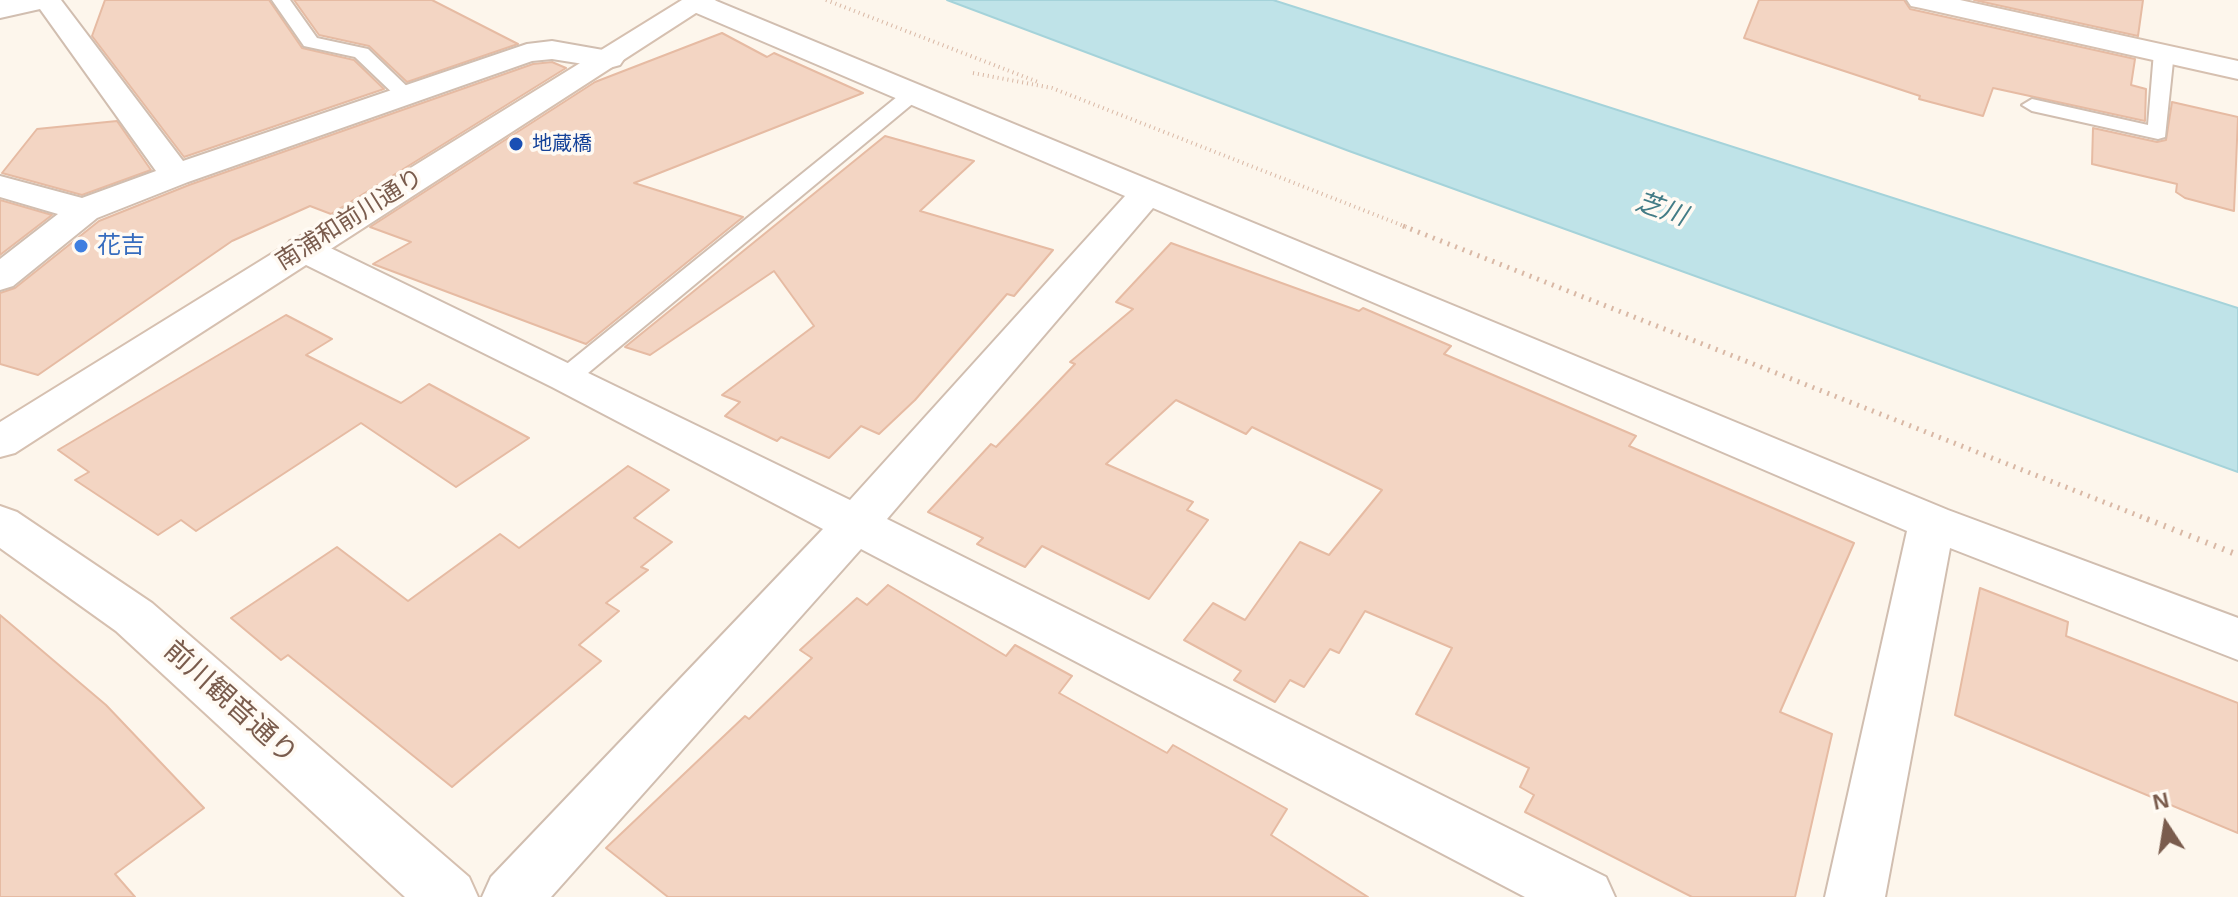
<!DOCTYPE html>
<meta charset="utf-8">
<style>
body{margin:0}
#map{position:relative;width:2238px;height:897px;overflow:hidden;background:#fdf6ec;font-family:Arial,sans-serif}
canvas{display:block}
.north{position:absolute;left:2126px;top:785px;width:80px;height:80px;-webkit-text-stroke:6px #fffaf3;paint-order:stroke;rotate:348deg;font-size:22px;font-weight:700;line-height:32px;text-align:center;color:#7a5c4d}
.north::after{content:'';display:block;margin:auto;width:28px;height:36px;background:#7a5c4d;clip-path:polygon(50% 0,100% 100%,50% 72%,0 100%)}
</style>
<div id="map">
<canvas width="2238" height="897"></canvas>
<div class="north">N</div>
</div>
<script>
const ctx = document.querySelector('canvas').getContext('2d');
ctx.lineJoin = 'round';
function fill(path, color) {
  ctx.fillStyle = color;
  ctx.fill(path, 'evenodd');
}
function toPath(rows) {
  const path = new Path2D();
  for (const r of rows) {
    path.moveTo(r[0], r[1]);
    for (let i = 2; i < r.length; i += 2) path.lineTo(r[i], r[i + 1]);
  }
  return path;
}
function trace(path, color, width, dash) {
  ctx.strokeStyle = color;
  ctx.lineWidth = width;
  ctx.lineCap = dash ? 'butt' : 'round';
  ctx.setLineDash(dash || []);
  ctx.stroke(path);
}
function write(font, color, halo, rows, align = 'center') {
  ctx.font = font + ' Arial,"Noto Sans JP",sans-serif';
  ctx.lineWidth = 7;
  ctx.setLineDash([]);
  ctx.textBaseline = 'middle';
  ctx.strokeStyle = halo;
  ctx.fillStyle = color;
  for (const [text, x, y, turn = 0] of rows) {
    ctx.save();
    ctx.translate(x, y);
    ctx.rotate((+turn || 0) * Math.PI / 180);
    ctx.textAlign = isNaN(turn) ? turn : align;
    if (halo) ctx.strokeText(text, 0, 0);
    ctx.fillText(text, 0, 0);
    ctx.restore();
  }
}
const water = toPath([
 [947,0,1273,0,2238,308,2238,472,1349,151,947,0]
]);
fill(water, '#bfe3e8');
trace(water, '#a5d3da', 2);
const building = toPath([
 [105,0,269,0,302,48,354,60,384,89,184,157,92,36,105,0],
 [294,0,432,0,518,44,407,82,369,46,319,35,294,0],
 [1759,0,1904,0,1910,9,2135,59,2131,85,2146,89,2145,121,1993,88,1983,116,1919,99,1920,96,1744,38,1759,0],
 [1974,0,2143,0,2138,36,1974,0],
 [722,33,767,57,774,53,863,93,634,183,743,217,586,344,373,264,411,242,370,227,595,82,722,33],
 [552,62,566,68,331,214,310,206,232,241,38,375,0,364,0,293,15,288,99,221,189,185,533,64,552,62],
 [2172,102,2238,117,2234,211,2185,198,2176,192,2177,184,2092,164,2093,128,2157,142,2166,140,2172,102],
 [117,121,151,170,82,195,2,173,37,129,117,121],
 [885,136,974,161,920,211,1053,250,1014,296,1007,294,915,400,879,434,861,426,829,458,781,437,777,441,725,416,740,402,722,395,814,326,774,271,650,355,625,347,885,136],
 [0,200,52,215,0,255,0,200],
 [1171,243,1359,311,1363,308,1451,346,1444,354,1636,436,1629,446,1854,543,1780,712,1832,734,1795,897,1692,897,1525,812,1534,795,1520,787,1529,768,1416,714,1452,648,1365,611,1339,653,1330,649,1304,687,1290,680,1275,702,1234,680,1241,671,1184,640,1213,603,1245,620,1300,542,1329,555,1382,490,1252,427,1246,434,1176,400,1106,464,1193,502,1187,510,1208,520,1149,599,1042,546,1025,567,977,544,983,538,928,512,991,444,996,447,1075,364,1070,362,1133,309,1116,302,1171,243],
 [286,315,332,339,306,355,401,403,429,384,529,438,456,487,361,423,196,531,181,520,158,535,75,480,89,472,58,450,286,315],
 [628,466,669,490,634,518,672,542,641,567,648,570,606,603,619,611,579,645,601,661,452,787,288,655,281,660,231,618,337,547,408,601,500,534,519,548,628,466],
 [888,585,1006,656,1015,645,1072,676,1059,693,1167,753,1173,745,1287,809,1271,835,1368,897,668,897,606,848,745,716,749,719,812,658,800,650,857,598,867,605,888,585],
 [1980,588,2068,622,2066,636,2238,703,2238,833,1955,715,1980,588],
 [0,615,106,705,204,808,115,874,135,897,0,897,0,615]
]);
fill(building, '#f3d5c3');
trace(building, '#e6bba3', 2);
const lane = toPath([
 [272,0,290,0,317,38,368,49,417,96,407,102,400,100,355,57,304,46,272,0],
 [2164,46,2174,52,2165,137,2158,139,2032,111,2022,105,2032,99,2148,125,2154,52,2164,46],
 [915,86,925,92,922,96,576,383,558,383,554,377,558,371,908,88,915,86]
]);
const street = toPath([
 [0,0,61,0,183,161,527,44,552,41,620,53,624,59,620,65,609,68,552,59,532,61,188,182,97,218,13,286,0,290,0,259,58,214,0,197,0,176,82,198,156,171,40,9,0,18,0,0],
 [685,0,714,0,1948,510,2238,618,2238,660,1950,548,1885,897,1825,897,1907,531,1153,208,887,519,1606,877,1615,897,1525,897,861,549,551,897,482,897,491,877,823,529,552,387,290,257,285,249,290,241,303,238,316,241,850,500,1125,196,687,9,685,0]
]);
const secondary = toPath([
 [682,0,716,0,15,453,0,457,0,422,682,0],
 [1907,0,1960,0,2238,61,2238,79,1921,8,1911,6,1907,0],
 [0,506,17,512,152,603,469,877,478,897,405,897,116,631,0,548,0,506]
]);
trace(lane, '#d1beb0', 4);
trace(street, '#d1beb0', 4);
trace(secondary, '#d6c0b0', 4);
trace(toPath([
 [826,0,1038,82],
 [973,73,1052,88,1409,228]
]), '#d9b8a5', 4, [1, 4]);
trace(toPath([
 [1403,226,2152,521]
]), '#d9b8a5', 5, [2, 6]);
trace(toPath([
 [2147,519,2238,555]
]), '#d9b8a5', 6, [2, 7]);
fill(lane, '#fff');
fill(street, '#fff');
fill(secondary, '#fff');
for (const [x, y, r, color] of [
 [516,144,8,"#1a4fb4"],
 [81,246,8,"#3f7fe0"]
]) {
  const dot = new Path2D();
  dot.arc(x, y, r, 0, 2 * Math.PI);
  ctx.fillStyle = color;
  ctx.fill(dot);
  trace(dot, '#fffaf3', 3);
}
write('20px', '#164399', '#fffaf3', [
 ["地蔵橋",532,144]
], 'left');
write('24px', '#7a5c4d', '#fffaf3', [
 ["南浦和前川通り",350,220,-32]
]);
write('24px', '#366cbe', '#fffaf3', [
 ["花吉",97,246]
], 'left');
write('italic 26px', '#437c86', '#fffaf3', [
 ["芝川",1661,210,19]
]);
write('28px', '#7a5c4d', '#fffaf3', [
 ["前川観音通り",230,703,42]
]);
</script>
